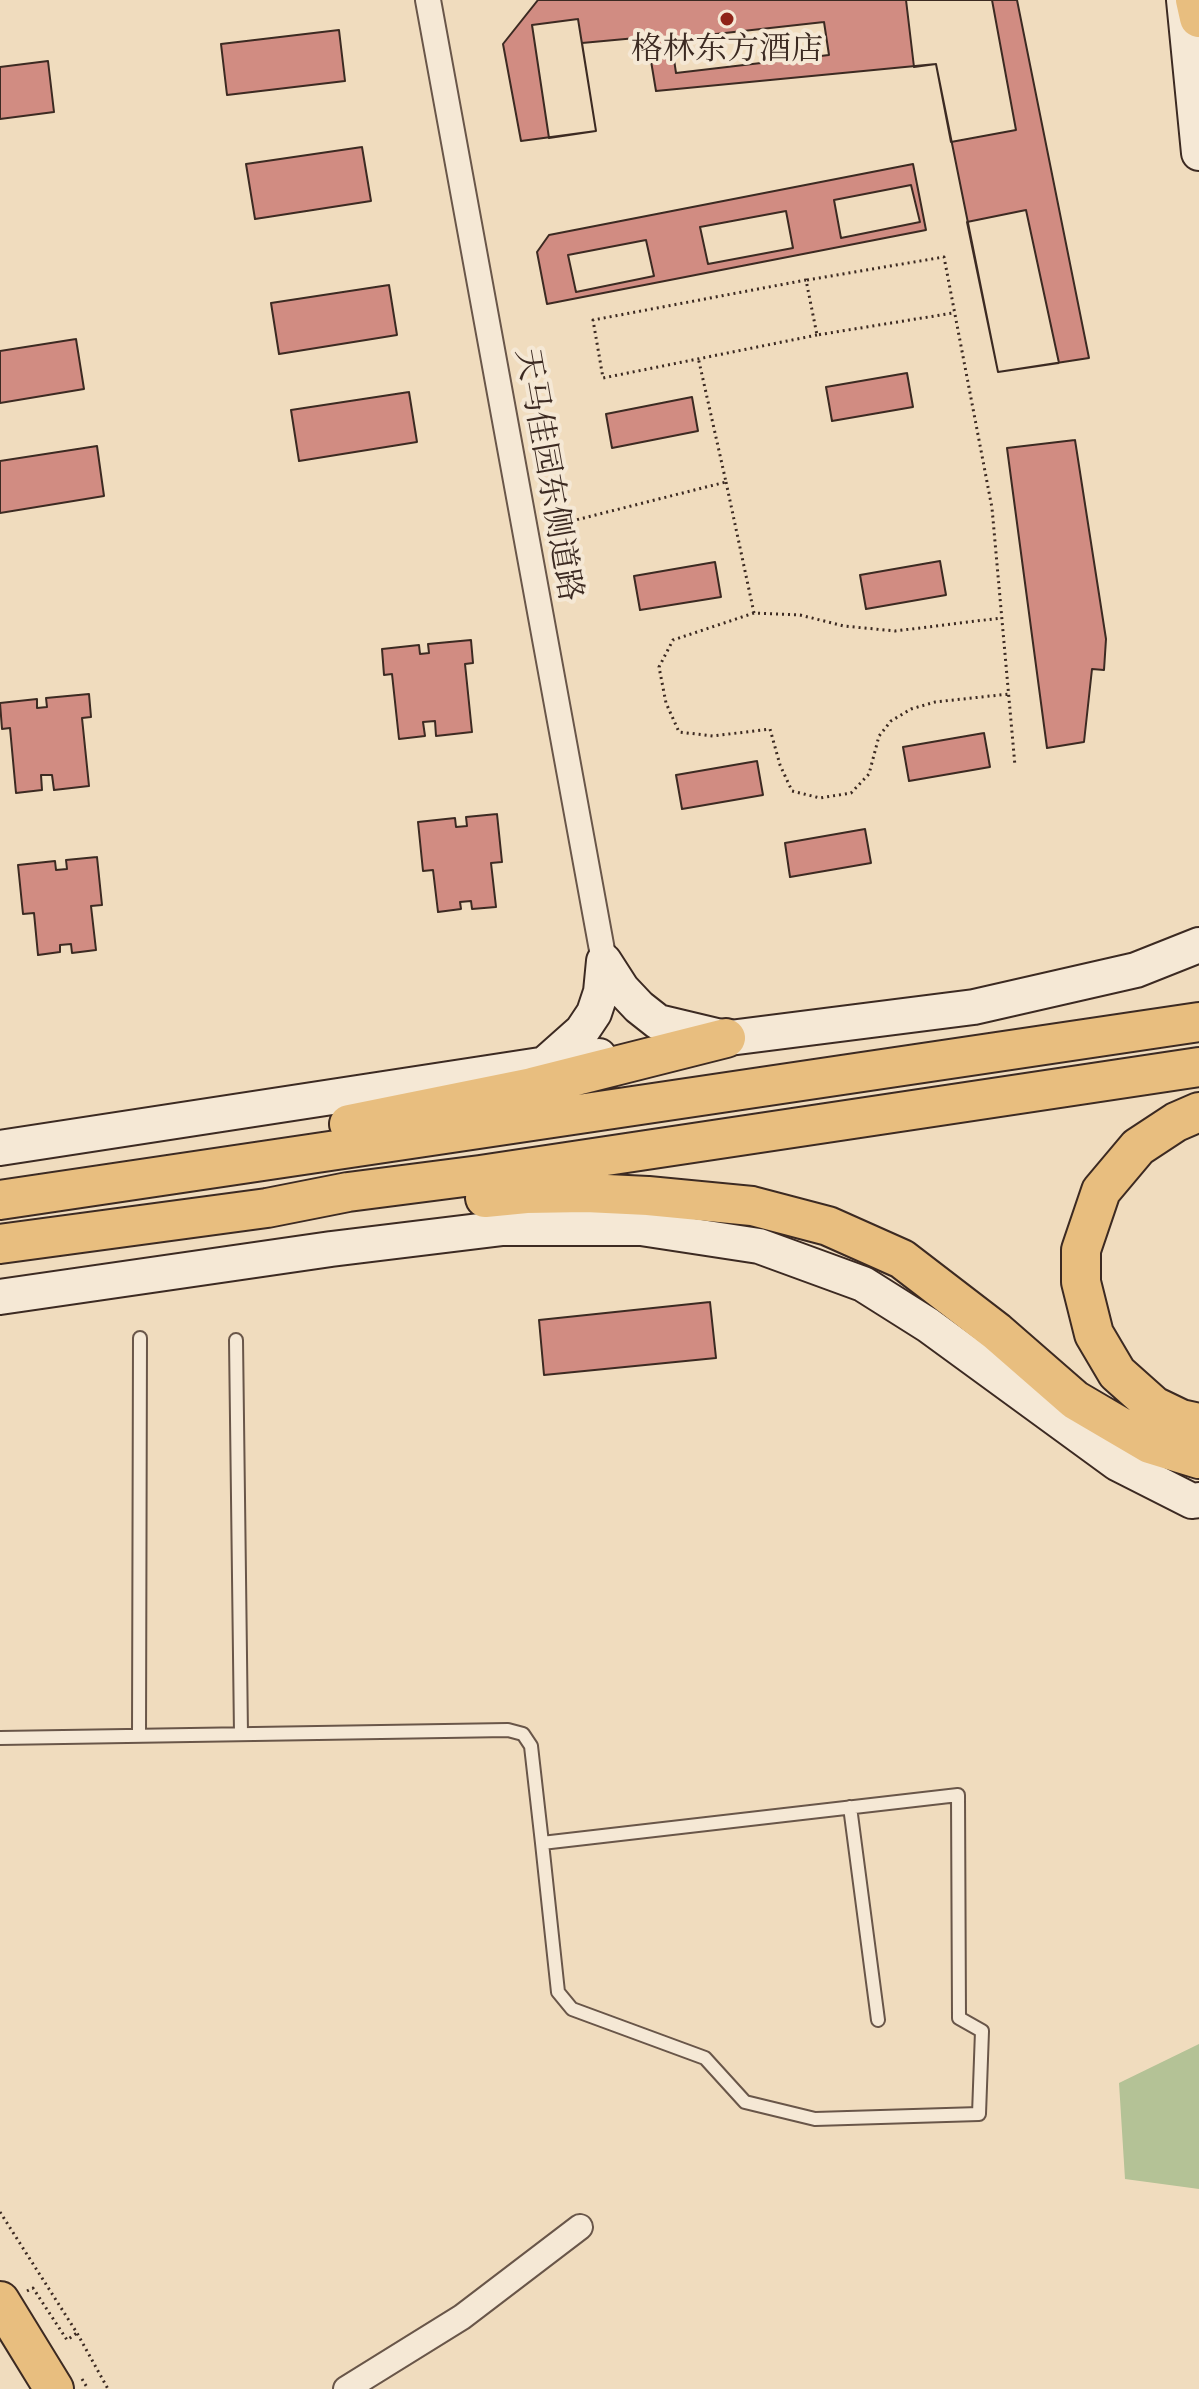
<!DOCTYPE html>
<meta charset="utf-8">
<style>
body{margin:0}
canvas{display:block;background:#f0dcbe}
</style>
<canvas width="1199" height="2389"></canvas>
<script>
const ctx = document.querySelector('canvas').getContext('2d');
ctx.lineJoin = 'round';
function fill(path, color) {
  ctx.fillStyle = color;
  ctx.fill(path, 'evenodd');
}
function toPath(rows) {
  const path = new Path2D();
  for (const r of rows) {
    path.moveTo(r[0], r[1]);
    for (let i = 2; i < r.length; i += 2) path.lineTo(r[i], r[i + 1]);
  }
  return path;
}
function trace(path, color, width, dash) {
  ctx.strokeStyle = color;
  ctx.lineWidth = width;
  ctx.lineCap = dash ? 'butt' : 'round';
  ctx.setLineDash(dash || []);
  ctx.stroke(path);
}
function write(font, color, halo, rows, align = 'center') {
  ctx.font = font + ' Alegreya,"Noto Serif SC",serif';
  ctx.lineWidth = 8;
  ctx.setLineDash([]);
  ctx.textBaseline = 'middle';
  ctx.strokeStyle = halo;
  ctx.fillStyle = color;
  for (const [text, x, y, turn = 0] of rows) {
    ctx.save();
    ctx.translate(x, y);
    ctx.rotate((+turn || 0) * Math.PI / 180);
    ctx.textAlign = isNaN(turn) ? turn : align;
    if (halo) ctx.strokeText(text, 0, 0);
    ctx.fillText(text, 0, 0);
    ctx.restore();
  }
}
fill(toPath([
 [1199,2044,1199,2189,1125,2179,1119,2083]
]), '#b4c296');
const building = toPath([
 [538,0,1017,0,1089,358,998,372,936,64,656,91,647,37,582,43,596,131,521,141,503,44,538,0],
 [906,0,992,0,1016,130,951,142,936,64,914,67,906,0],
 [578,19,596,131,549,138,532,25,578,19],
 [824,22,829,55,676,73,671,39,824,22],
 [339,30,345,81,227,95,221,44,339,30],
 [48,61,54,112,0,119,0,67,48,61],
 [362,147,371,201,255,219,246,164,362,147],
 [913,164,926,230,547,304,537,252,549,235,913,164],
 [911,185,920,222,841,238,834,200,911,185],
 [1026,210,1059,363,998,372,967,222,1026,210],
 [786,211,793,248,708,264,700,227,786,211],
 [646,240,654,276,576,292,568,255,646,240],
 [389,285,397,335,279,354,271,303,389,285],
 [76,339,84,389,0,403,0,351,76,339],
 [907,373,913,407,832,421,826,387,907,373],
 [409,392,417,442,299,461,291,410,409,392],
 [692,397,698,431,612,448,606,414,692,397],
 [1075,440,1106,639,1104,670,1092,669,1084,742,1047,748,1007,448,1075,440],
 [97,446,104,496,0,513,0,461,97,446],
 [940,561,946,595,866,609,860,575,940,561],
 [715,562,721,597,640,610,634,576,715,562],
 [471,640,473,663,465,664,472,732,436,736,435,721,423,722,425,736,399,739,392,674,384,675,382,649,419,645,420,654,429,653,428,644,471,640],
 [89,694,91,717,82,718,89,786,54,790,52,775,41,775,42,790,16,793,10,728,2,729,0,703,37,699,37,708,47,707,46,698,89,694],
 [984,733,990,767,909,781,903,747,984,733],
 [757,761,763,795,682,809,676,775,757,761],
 [497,814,502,862,491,863,496,907,472,909,471,901,460,902,461,909,438,912,433,870,423,871,418,822,455,818,456,827,467,826,466,817,497,814],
 [865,829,871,863,790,877,785,843,865,829],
 [97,857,102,905,91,906,96,950,72,953,71,944,60,945,60,952,38,955,34,913,23,914,18,865,55,861,56,870,67,869,66,860,97,857],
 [710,1302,716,1358,544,1375,539,1320,710,1302]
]);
fill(building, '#d18c82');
trace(building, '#3c2a22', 2);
const service = toPath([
 [236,1340,241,1734],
 [139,1736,140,1338],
 [0,1738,508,1730,523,1734,531,1746,542,1843,558,1992,572,2009,705,2058,745,2102,815,2119,979,2114,982,2031,959,2018,958,1795,542,1843],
 [850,1807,878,2020]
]);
const minor = toPath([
 [428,0,604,961],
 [346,2389,462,2317,580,2227]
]);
const secondary = toPath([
 [1184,0,1199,153],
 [604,961,622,989,639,1007,658,1022,725,1038],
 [698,1042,974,1007,1136,970,1199,945],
 [546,1063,582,1031,594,1013,601,992,604,961],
 [0,1148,599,1056],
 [0,1297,331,1249,503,1228,641,1228,759,1246,863,1284,928,1325,1117,1463,1192,1501,1199,1500]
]);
const trunk = toPath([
 [1195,0,1199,18],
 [1199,1112,1176,1122,1138,1147,1101,1191,1081,1250,1081,1282,1094,1334,1117,1373,1154,1406,1181,1419,1199,1423],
 [349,1124,532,1087,726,1038],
 [485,1198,526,1194,586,1193,648,1196,752,1206,828,1226,902,1259,997,1332,1075,1400,1150,1444,1199,1459],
 [0,1200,1199,1022],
 [0,1244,267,1208,348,1192,480,1175,1199,1067],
 [0,2301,54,2389]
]);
trace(service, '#695649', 16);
trace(minor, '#695649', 28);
trace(secondary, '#3c2a22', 38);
trace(trunk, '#3c2a22', 42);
trace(toPath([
 [807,280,944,257,992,508,1015,766],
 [817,335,603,378,593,320,806,280,817,335,953,313],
 [726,482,754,613,800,615,844,626,895,631,1001,618],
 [548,527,726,482,698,357],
 [754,613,673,640,659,667,666,703,679,732,713,736,770,729,780,765,792,791,820,798,851,793,869,774,879,736,891,721,911,709,935,702,1009,694],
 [0,2212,77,2333,108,2389],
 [27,2291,33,2288,67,2340,77,2333],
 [82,2379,88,2389]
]), '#3c2a22', 3, [2, 4]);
trace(service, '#f5e8d5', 12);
trace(minor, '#f5e8d5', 24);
trace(secondary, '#f5e8d5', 34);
trace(trunk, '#e8be7f', 38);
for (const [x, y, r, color] of [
 [727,19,8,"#8f2418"]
]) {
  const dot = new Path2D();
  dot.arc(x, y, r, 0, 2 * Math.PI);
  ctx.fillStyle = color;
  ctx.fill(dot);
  trace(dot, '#f5e8d5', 3);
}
write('32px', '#3c2a22', '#f5e8d5', [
 ["格林东方酒店",727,51]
]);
write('32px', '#3c2a22', '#f5e8d5', [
 ["天马佳园东侧道路",547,475,80]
]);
</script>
